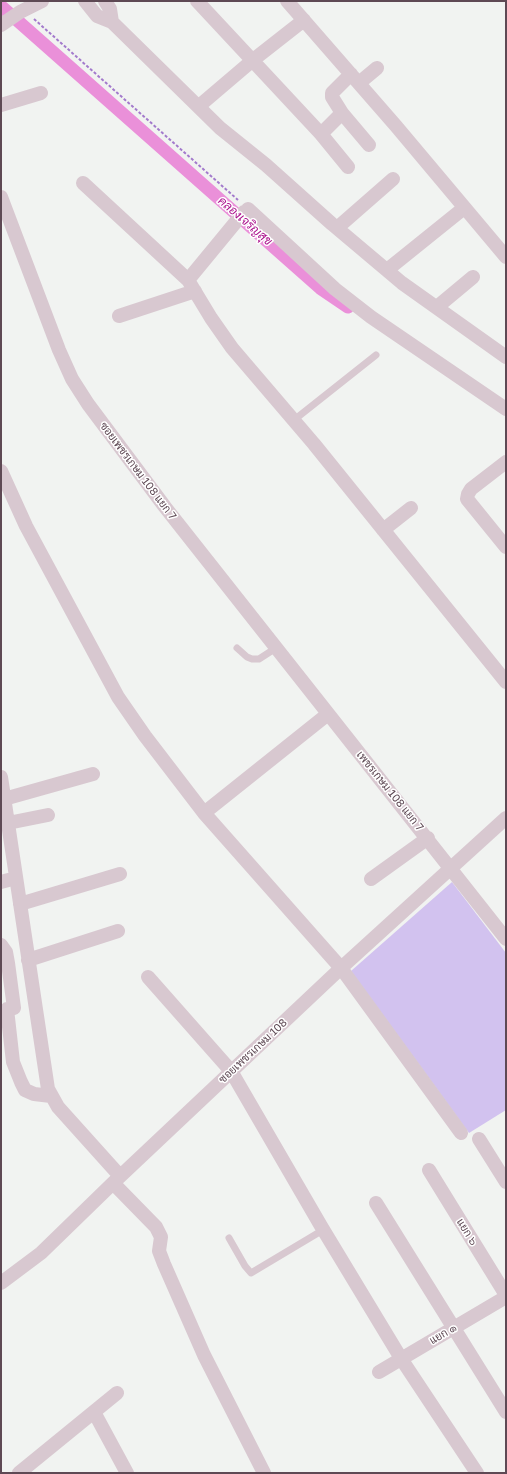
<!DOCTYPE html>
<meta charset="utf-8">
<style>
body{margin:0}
#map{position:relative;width:507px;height:1474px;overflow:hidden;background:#f1f3f1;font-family:"Golos Text",sans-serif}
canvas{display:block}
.frame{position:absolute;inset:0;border:2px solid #5e4954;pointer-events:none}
</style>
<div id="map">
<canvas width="507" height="1474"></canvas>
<div class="frame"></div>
</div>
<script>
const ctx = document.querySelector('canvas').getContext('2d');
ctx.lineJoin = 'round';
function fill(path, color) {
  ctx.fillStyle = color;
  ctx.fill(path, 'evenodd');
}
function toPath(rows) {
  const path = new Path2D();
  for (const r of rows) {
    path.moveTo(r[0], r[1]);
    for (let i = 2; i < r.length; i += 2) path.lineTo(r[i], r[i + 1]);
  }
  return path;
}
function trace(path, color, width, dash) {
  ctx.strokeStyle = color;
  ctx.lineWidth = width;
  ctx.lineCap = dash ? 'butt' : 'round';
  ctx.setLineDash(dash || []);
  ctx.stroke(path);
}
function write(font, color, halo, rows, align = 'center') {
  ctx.font = font + ' "Golos Text",Sarabun,sans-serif';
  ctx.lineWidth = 3;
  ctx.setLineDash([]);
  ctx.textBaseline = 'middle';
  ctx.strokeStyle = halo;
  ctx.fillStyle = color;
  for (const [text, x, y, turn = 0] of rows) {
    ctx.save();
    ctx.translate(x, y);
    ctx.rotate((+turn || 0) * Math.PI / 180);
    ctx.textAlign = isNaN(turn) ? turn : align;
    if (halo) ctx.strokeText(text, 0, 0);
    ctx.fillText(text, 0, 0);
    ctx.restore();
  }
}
fill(toPath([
 [452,882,506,953,506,1110,469,1133,351,971]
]), '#d2c2ef');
trace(toPath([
 [1,6,320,288,348,307]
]), '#ea90d9', 13);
trace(toPath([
 [34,19,238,200]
]), '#a37acc', 2, [3, 2]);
trace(toPath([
 [294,420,376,355],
 [237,648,247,657,252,659,259,659,276,648],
 [229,1238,245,1266,251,1273,323,1230]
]), '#d8c8d0', 7);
trace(toPath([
 [85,1,97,16,112,22,110,9,105,1],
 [197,1,321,134,342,113,332,97,332,93,351,74],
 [287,1,396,126,506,257],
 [112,22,220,128,266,165,332,224,402,283,506,357],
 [1,25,20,12,42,1],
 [359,83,377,68],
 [1,105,41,93],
 [199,106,253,60,304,20],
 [342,113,369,145],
 [321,134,348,167],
 [83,183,188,280,211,318,232,348,314,444,506,682],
 [1,197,59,350,72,379,88,404,165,507,506,939],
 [248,209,335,289,371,317,506,409],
 [337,228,393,179],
 [387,270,464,208],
 [188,280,244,212],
 [437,307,473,277],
 [119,316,195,291],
 [506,462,471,489,468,494,467,499,506,547],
 [1,471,26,526,118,697,145,736,204,813,341,968,461,1133],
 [383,530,411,508],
 [1,777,48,1089,58,1107,120,1176],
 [4,799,93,774],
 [204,813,328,714],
 [8,823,48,815],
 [371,879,428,838],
 [1,882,16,878],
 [20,904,120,874],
 [1,945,6,952,8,963,14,1008],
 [28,960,118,931],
 [148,977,231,1071,321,1226,402,1360,477,1473],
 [7,1009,13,1062,21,1082,25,1090,34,1094,51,1096],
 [479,1139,506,1182],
 [429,1170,506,1295],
 [113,1183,156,1227,161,1237,159,1251,164,1264,204,1355,264,1473],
 [376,1203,506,1412],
 [1,1283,41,1253,113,1183,341,968,506,818],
 [379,1372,506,1297],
 [94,1412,127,1473],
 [19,1473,117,1393]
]), '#d8c8d0', 14);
write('11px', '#5e4954', '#fff', [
 ["ซอยเพชรเกษม 108 แยก 7",138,471,53],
 ["เพชรเกษม 108 แยก 7",390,791,51],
 ["ซอยเพชรเกษม 108",253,1051,-43],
 ["แยก ๖",467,1232,58],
 ["แยก ๑",443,1334,-31]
]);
write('italic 12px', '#aa108c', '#fff', [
 ["คลองเจริญสุข",245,221,41]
]);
</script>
